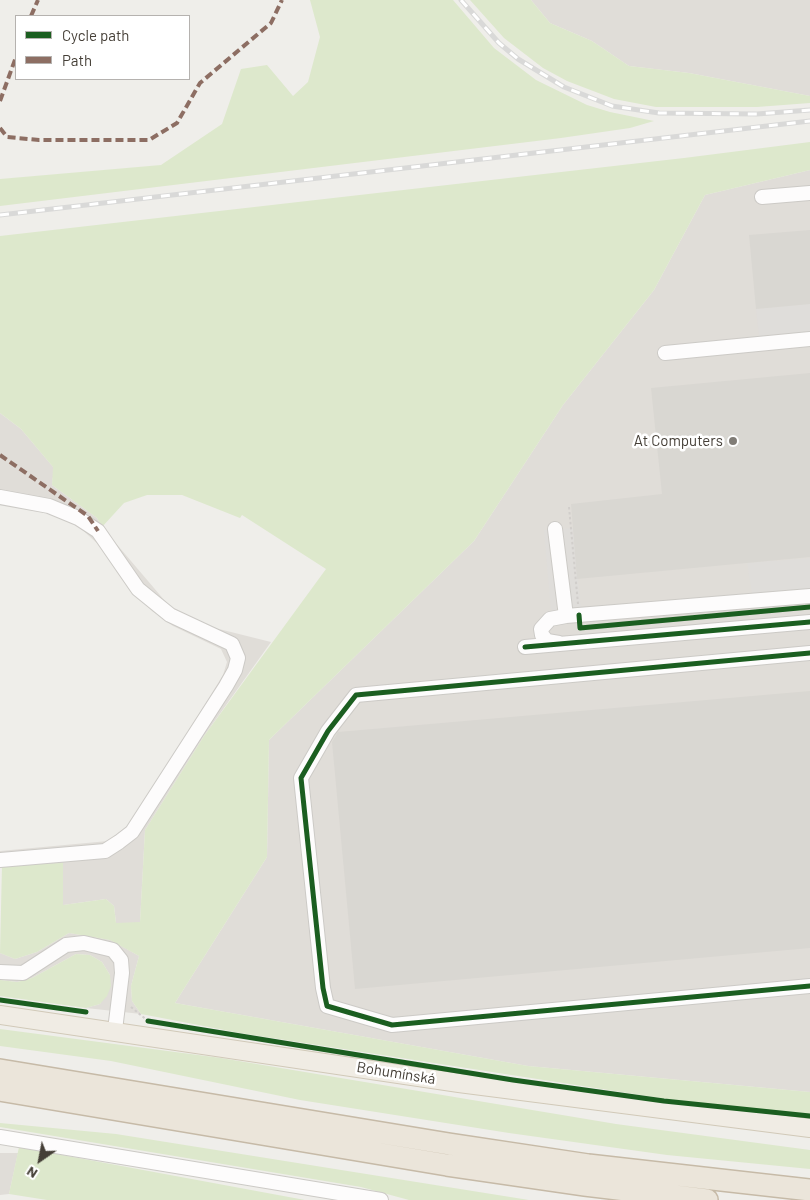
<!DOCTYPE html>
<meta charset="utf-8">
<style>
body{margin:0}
#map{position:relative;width:810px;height:1200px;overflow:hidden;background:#efeeea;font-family:Barlow,sans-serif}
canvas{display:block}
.legend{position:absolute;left:15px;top:15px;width:175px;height:65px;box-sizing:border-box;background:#fff;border:1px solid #b5b2af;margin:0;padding:6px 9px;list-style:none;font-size:15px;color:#453f37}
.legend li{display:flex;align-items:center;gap:10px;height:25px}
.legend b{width:25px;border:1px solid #b5b2af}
.north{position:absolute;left:15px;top:1135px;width:50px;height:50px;-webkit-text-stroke:4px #fff;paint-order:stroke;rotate:213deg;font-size:14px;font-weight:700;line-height:20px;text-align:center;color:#453f37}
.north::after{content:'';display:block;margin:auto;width:18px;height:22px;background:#453f37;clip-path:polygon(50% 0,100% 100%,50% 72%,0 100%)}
</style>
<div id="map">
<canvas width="810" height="1200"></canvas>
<ul class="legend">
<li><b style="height:6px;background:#1b5e20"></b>Cycle path</li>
<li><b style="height:6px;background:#8d6e63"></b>Path</li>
</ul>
<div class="north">N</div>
</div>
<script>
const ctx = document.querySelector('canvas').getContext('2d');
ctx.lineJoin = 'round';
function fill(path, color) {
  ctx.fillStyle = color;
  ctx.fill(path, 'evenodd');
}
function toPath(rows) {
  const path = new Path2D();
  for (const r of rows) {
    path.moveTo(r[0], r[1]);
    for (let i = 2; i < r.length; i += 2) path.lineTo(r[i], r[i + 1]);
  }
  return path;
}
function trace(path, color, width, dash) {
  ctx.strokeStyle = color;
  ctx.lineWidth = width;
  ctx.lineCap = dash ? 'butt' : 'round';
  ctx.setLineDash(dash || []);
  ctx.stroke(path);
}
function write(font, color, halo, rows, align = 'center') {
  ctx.font = font + ' Barlow,sans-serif';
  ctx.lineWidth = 5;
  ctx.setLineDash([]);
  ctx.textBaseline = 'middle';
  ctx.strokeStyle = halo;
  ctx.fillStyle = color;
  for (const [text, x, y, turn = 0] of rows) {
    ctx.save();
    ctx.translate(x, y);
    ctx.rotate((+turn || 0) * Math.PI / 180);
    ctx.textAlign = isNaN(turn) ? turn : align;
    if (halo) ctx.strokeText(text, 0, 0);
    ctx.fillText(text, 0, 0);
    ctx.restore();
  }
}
fill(toPath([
 [531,0,810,0,810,96,689,73,629,66,592,41,550,23],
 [810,170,810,1092,528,1066,175,1003,267,857,269,740,474,541,563,405,654,290,705,195],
 [0,413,21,429,54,468,52,485,97,518,102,527,171,608,211,627,271,642,204,736,145,830,140,923,116,923,114,906,106,899,63,905,0,867,0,851,108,841,128,825,171,759,223,675,227,662,221,649,173,626,152,611,122,578,100,546,76,524,34,507,0,502],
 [69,933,111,940,139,956,131,986,132,1001,141,1014,86,1008,100,1004,110,975,102,962,90,955,76,954,32,978,17,982,0,980,0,953,15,959,37,952],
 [0,1153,18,1153,9,1194,0,1195]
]), '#e0ddd8');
fill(toPath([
 [310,0,453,0,494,48,536,80,587,105,610,112,654,121,630,128,561,138,0,206,0,179,161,165,222,124,241,69,267,65,293,96,308,82,320,37],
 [470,0,531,0,550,23,592,41,629,66,689,73,810,96,810,103,757,107,656,107,614,99,567,81,543,68,504,38],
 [810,142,810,170,705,195,654,290,563,405,474,541,269,740,267,857,175,1003,528,1066,810,1092,810,1115,673,1100,240,1033,141,1014,132,1001,131,986,139,956,110,940,69,933,37,952,15,959,0,953,2,865,63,863,63,905,106,899,114,906,116,923,140,922,145,830,204,736,326,569,242,515,240,518,182,495,147,495,124,503,102,527,97,518,52,485,53,467,21,429,0,413,0,236,684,158],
 [76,954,90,955,102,962,110,975,111,986,107,996,100,1004,86,1008,0,996,0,980,17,982,32,978],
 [0,1029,221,1058,616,1124,810,1150,810,1169,667,1155,509,1133,300,1100,111,1061,0,1046],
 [0,1123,116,1134,529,1200,409,1200,361,1187,0,1127],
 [19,1147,305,1200,47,1200,9,1194]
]), '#dde8cc');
fill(toPath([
 [810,304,810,339,760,344,756,309],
 [573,528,581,610,551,613,544,530],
 [810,558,810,596,753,601,747,563]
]), '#dfddda');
fill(toPath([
 [810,230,810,304,756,309,749,235],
 [810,373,810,557,577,579,571,504,662,494,651,388],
 [810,691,810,948,355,989,332,742,338,732]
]), '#d9d7d2');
const minor = toPath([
 [762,197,810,193],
 [665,353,810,339],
 [0,497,49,506,78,518,98,531,138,589,170,615,232,644,238,658,235,670,226,686,132,832,119,842,105,851,0,860],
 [555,529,566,616,810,596],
 [559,643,547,641,542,635,541,629,550,619,566,616],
 [525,647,810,622],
 [810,653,356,695,328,731,301,778,323,988,327,1006,392,1025,810,986],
 [0,972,23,973,66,945,84,943,113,950,121,960,122,973,115,1030],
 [0,1137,381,1200]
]);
const major = toPath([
 [0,1015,459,1083,810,1128]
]);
const highway = toPath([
 [0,1070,449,1144,588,1165,810,1190],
 [0,1090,447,1165,585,1185,707,1200]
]);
trace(minor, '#cccac6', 16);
trace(major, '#d1c9b8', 20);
trace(highway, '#c6baa7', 24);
trace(toPath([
 [569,507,578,604],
 [131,1007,148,1021]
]), '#d1cecb', 2, [2.5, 2.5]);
trace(minor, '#fdfcfc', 14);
trace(major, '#f0ece4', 18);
trace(highway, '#ebe5da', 21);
const rail = toPath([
 [461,0,499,43,518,59,564,87,612,106,659,113,757,114,810,110],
 [0,215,810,121]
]);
trace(rail, '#d9d9d8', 5);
trace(rail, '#fff', 3, [9]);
trace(toPath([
 [31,16,38,0],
 [0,101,16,57],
 [0,128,7,137,39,140,149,140,177,123,200,83,271,23,282,0],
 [0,455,88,516,98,531]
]), '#8d6e63', 4, [8, 4]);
trace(toPath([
 [579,615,580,628,810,607],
 [525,647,810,622],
 [810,653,356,695,328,731,301,778,323,988,327,1006,392,1025,810,986],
 [0,1000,86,1012],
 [148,1021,513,1080,664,1101,810,1116]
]), '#1b5e20', 5);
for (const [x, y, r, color] of [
 [733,441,5,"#807c76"]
]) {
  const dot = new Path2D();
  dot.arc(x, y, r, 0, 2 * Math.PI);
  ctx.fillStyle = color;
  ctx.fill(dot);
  trace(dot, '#fff', 2);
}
write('15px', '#453f37', '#fff', [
 ["At Computers",723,441]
], 'right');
write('15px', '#453f37', '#fff', [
 ["Bohumínská",396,1073,9]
]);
</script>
